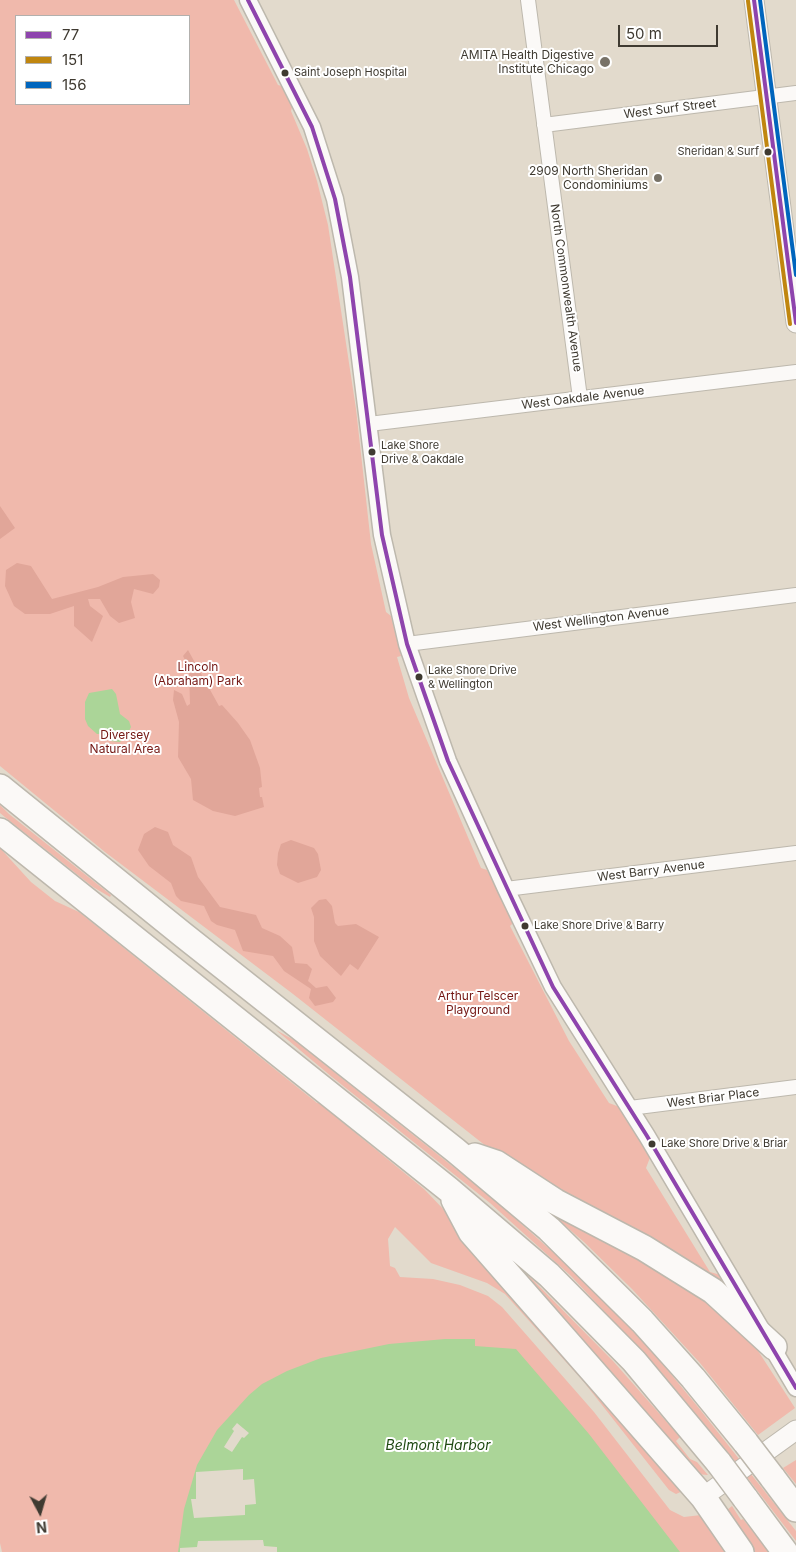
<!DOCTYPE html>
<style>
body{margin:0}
#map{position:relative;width:796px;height:1552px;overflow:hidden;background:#e2dacc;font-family:Inter,sans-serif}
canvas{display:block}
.legend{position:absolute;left:15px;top:15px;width:175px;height:90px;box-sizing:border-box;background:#fff;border:1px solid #b2b0ad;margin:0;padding:6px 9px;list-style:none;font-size:15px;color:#3f3a31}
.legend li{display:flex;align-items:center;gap:10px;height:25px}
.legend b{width:25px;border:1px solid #b2b0ad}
.north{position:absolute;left:15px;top:1487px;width:50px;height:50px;-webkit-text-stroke:4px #fff;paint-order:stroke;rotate:174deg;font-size:14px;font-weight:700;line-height:20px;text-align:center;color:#3f3a31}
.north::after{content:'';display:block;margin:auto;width:18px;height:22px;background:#3f3a31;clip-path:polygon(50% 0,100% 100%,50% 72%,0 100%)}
.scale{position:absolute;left:618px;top:25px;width:100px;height:22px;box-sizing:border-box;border:2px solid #3f3a31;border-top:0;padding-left:6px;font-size:15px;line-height:18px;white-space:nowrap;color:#3f3a31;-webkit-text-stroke:4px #fff;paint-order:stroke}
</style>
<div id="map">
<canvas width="796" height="1552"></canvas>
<ul class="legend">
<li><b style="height:6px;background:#8e44ad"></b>77</li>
<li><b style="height:6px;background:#c0860f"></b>151</li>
<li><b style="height:6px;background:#0065bd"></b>156</li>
</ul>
<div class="north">N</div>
<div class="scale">50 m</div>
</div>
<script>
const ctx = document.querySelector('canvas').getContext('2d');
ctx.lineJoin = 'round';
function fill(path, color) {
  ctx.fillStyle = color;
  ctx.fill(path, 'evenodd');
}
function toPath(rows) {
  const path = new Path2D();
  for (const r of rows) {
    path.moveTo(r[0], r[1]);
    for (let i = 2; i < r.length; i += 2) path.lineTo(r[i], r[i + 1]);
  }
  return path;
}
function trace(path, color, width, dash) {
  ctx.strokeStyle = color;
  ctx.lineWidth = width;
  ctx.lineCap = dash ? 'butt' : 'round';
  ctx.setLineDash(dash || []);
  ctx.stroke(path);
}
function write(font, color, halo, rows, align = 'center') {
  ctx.font = font + ' Inter,sans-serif';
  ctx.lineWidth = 4;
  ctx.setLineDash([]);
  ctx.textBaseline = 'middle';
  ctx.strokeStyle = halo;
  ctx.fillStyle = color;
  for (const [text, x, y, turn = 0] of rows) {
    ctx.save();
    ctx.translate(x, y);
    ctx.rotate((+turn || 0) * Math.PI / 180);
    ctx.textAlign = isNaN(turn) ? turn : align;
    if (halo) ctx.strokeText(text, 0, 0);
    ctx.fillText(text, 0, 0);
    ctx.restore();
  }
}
fill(toPath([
 [0,0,234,0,278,85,285,87,293,104,291,111,307,149,317,181,328,225,356,409,371,544,386,612,391,616,401,656,397,657,409,698,481,868,487,870,492,880,513,923,510,926,569,1041,609,1103,622,1108,651,1155,646,1168,710,1272,724,1276,739,1301,491,1150,293,994,105,852,0,766],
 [16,16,189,16,189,104,16,104],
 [0,805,9,814,111,895,110,897,93,887,6,818,0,813],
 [0,848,31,882,55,901,79,912,317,1103,319,1103,424,1189,448,1214,683,1491,676,1494,669,1490,583,1381,505,1294,487,1283,431,1263,395,1227,388,1239,390,1266,395,1268,400,1277,433,1279,460,1285,488,1296,502,1307,594,1412,670,1510,684,1517,701,1515,731,1552,2,1552,0,1543],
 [276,1030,294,1040,491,1197,582,1278,651,1350,698,1407,796,1531,796,1541,730,1455,660,1371,571,1276,490,1203,332,1077],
 [531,1196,707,1298,753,1343,795,1408,758,1435,700,1363,632,1289,584,1242],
 [513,1264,532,1279,613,1361,680,1437,676,1441,690,1459,697,1462,708,1475,696,1474],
 [796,1460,796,1484,783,1468],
 [732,1506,741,1520,743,1519,769,1552,751,1552,727,1510]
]), '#f0b9ac');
fill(toPath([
 [0,506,15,528,0,539],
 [17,563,31,566,52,599,98,587,123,577,153,574,160,580,159,587,153,594,134,589,131,602,135,618,119,623,110,616,100,599,88,599,90,606,103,616,92,642,74,626,74,606,50,614,25,614,14,606,5,586,6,570],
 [188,650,219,706,222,705,238,723,250,740,260,768,262,787,259,788,260,797,262,797,264,807,235,816,213,811,193,800,191,779,178,757,179,722,173,700,174,690,182,694,187,706,190,704,189,668,183,656],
 [155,827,168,832,173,845,191,857,198,877,220,907,256,915,262,928,280,936,292,947,295,963,307,964,312,969,308,981,316,988,327,986,336,998,333,1002,315,1006,309,998,311,989,284,971,273,956,243,951,235,930,217,925,211,921,204,906,181,901,176,896,171,883,149,866,138,850,144,834],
 [291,840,314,848,318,854,321,870,317,877,298,883,280,874,277,865,278,853,281,844],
 [326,899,332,906,335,923,338,926,356,924,379,937,358,970,350,964,341,976,320,956,314,941,314,917,311,908,319,900]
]), '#e1a699');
fill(toPath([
 [112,689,116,694,120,714,129,721,131,727,126,737,120,742,110,741,105,734,97,734,88,726,85,719,85,702,89,693],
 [445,1339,475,1339,475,1346,516,1349,589,1434,680,1552,178,1552,184,1509,197,1465,217,1430,249,1395,262,1384,287,1371,321,1358,389,1344]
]), '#abd598');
fill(toPath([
 [237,1423,249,1433,244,1438,242,1437,232,1452,224,1447,234,1431,232,1429],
 [243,1469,243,1480,254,1479,256,1504,245,1505,245,1515,194,1518,191,1499,196,1499,196,1472],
 [263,1540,264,1546,277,1547,277,1552,180,1552,180,1548,197,1547,198,1541]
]), '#e2dacc');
const minor = toPath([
 [528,0,580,398],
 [544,125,796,93],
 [369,424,796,372],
 [407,644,796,595],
 [506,889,796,853],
 [630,1108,796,1087]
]);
const tertiary = toPath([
 [248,0,312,127,335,199,350,277,382,535,407,644,448,761,506,889,553,987,647,1136,796,1388]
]);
const secondary = toPath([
 [754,0,796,323],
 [703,1497,796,1430]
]);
const motorway = toPath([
 [0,787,182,934,455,1150,549,1229,642,1321,693,1378,746,1443],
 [0,831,448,1189,549,1275,634,1361,719,1463],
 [475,1156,496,1163,556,1202,644,1248,713,1291,774,1347],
 [454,1200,471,1232,703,1497,741,1552],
 [772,1477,796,1509],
 [745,1498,785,1552]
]);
trace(minor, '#bdb8ad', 16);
trace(tertiary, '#bdb8ad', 19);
trace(secondary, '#bdb8ad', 21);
trace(motorway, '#bdb8ad', 28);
trace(minor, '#fbf9f7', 14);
trace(tertiary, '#fbf9f7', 16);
trace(secondary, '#fbf9f7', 19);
trace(motorway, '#fbf9f7', 25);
const motorwayBridge = toPath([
 [746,1443,772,1477],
 [719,1463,745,1498]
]);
trace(motorwayBridge, '#bdb8ad', 28, []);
trace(motorwayBridge, '#fbf9f7', 25);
trace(toPath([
 [248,0,312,127,335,199,350,277,382,535,407,644,448,761,553,987,647,1136,796,1388],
 [754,0,796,323]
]), '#8e44ad', 4);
trace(toPath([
 [748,1,790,324]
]), '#c0860f', 4);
trace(toPath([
 [760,0,796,275]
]), '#0065bd', 4);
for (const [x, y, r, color] of [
 [605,62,6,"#787267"],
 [285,73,4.5,"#3f3a31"],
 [768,152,4.5,"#3f3a31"],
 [658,178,5,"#787267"],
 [372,452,4.5,"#3f3a31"],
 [419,677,4.5,"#3f3a31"],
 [525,926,4.5,"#3f3a31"],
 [652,1144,4.5,"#3f3a31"]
]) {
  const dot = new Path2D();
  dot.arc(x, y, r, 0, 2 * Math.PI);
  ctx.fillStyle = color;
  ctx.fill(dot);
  trace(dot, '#fff', 2);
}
write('11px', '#3f3a31', '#fff', [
 ["Saint Joseph Hospital",294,73],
 ["Sheridan & Surf",759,152,"right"],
 ["Lake Shore",381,446],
 ["Drive & Oakdale",381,460],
 ["Lake Shore Drive",428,671],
 ["& Wellington",428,685],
 ["Lake Shore Drive & Barry",534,926],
 ["Lake Shore Drive & Briar",661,1144]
], 'left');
write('12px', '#3f3a31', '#fff', [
 ["AMITA Health Digestive",594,55],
 ["Institute Chicago",594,69],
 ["2909 North Sheridan",648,171],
 ["Condominiums",648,185]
], 'right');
write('12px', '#3f3a31', '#fff', [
 ["West Surf Street",670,109,-7],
 ["North Commonwealth Avenue",566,288,82],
 ["West Oakdale Avenue",583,398,-7],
 ["West Wellington Avenue",601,619,-7],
 ["West Barry Avenue",651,871,-7],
 ["West Briar Place",713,1098,-7]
]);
write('12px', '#741713', '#fff', [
 ["Lincoln",198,667],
 ["(Abraham) Park",198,681],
 ["Diversey",125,735],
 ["Natural Area",125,749],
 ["Arthur Telscer",478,996],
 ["Playground",478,1010]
]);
write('italic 14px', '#204a14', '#fff', [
 ["Belmont Harbor",438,1446]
]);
</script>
